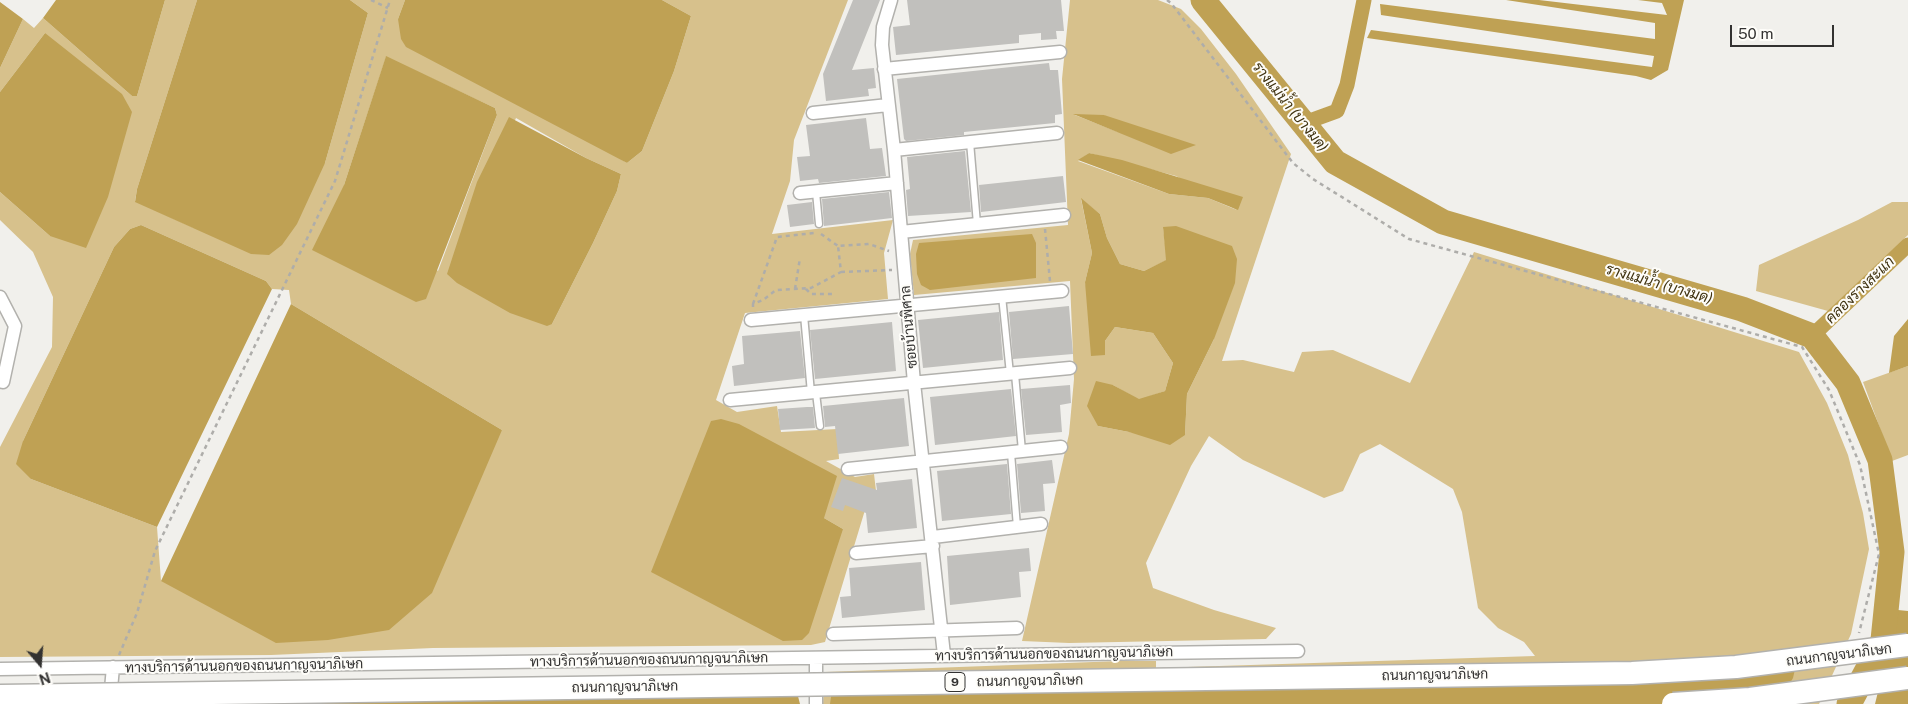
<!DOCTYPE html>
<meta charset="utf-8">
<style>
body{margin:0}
#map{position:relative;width:1908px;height:704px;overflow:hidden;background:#f1f0ec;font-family:"Public Sans",sans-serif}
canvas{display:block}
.north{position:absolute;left:15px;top:639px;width:50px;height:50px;-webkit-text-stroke:4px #fefdf9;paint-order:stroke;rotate:162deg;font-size:14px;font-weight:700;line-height:20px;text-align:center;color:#333231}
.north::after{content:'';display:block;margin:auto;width:18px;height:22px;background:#333231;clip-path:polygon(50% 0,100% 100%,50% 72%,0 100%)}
.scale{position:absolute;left:1730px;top:25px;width:104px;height:22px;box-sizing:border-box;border:2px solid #333231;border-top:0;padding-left:6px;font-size:15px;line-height:18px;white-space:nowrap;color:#333231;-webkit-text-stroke:4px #fefdf9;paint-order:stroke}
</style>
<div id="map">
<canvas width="1908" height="704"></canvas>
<div class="north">N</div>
<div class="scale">50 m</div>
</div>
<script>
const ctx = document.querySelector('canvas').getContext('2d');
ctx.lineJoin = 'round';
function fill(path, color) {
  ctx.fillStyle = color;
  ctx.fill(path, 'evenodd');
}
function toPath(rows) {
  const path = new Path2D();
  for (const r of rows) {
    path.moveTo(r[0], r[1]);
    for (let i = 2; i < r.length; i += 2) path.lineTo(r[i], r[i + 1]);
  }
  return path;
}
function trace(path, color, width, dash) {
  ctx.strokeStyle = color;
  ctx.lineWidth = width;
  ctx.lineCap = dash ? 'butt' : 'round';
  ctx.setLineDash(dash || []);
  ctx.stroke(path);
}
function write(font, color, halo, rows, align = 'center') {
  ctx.font = font + ' "Public Sans",Sarabun,sans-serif';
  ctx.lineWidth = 4;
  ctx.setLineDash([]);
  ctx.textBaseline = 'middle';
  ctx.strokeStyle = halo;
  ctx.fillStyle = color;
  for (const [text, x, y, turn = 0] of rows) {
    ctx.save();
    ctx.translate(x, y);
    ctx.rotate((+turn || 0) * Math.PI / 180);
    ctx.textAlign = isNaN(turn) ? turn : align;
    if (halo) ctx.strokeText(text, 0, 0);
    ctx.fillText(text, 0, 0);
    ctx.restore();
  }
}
fill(toPath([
 [165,0,197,0,137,189,135,201,194,228,325,163,368,13,350,0,405,0,398,19,627,163,642,151,674,71,691,16,662,0,848,0,794,140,790,181,772,234,893,220,884,253,888,299,745,313,716,400,737,412,777,406,781,432,837,429,839,459,826,461,855,477,874,474,878,508,865,510,825,642,811,645,433,648,271,655,0,657,0,447,52,347,53,297,33,252,0,220,0,192,50,236,45,33,0,92,0,68,23,19,34,28,43,18,132,96,137,96],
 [386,57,495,108,497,115,438,271,344,185],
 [516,118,586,158,621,174,617,191,593,243,552,324,448,274],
 [141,225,266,281,272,289,289,290,291,304,502,430,161,581,157,527,31,479,23,441,114,247,130,229],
 [824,518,843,529,652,572],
 [1070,0,1158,0,1181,9,1201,29,1236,74,1291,154,1222,361,1243,360,1294,372,1302,352,1333,350,1410,383,1474,252,1799,352,1827,403,1848,455,1863,513,1869,549,1851,634,1819,704,823,704,825,672,1120,661,1156,661,1156,668,1535,656,1524,642,1498,628,1478,608,1462,512,1453,489,1380,444,1360,454,1343,491,1324,498,1243,460,1209,436,1191,466,1146,563,1153,588,1214,610,1276,628,1266,639,1069,643,1022,641,1069,434,1074,379,1070,281,914,295,910,254,913,240,1068,225,1062,79],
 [1075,115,1104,115,1118,132],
 [1089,153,1176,176,1237,210,1208,198,1169,194,1078,161],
 [1081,199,1100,214,1107,238,1120,264,1144,271,1167,260,1163,227,1214,339,1187,394,1185,435,1129,432,1098,426,1113,385,1139,400,1165,391,1173,363,1153,333,1115,327,1105,341,1104,355,1085,282,1092,253],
 [1892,202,1908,202,1908,235,1828,311,1756,291,1759,265,1858,220],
 [1908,366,1908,455,1892,461,1863,382]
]), '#d7c18c');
fill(toPath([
 [56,0,165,0,137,96,132,96,43,18],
 [197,0,350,0,368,13,325,163,297,224,282,245,269,255,251,254,135,202,137,189],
 [405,0,662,0,691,16,674,71,642,151,627,163,406,47,401,39,398,19],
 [1506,0,1539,0,1667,15,1662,3,1638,0,1684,0,1668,70,1651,80,1636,76,1367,38,1371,30,1652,67,1654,56,1381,15,1380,4,1655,39,1655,23],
 [0,2,23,19,0,68],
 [45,33,122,94,132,112,108,197,86,248,50,236,0,192,0,92],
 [386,56,495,108,497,115,426,299,416,302,312,250,344,185],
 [1073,114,1104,115,1196,145,1171,154],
 [509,117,586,158,621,174,617,191,593,243,552,324,547,326,510,313,457,283,447,274,477,182],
 [1089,153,1122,160,1243,197,1238,210,1208,198,1169,194,1078,160],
 [1081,198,1100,214,1107,238,1120,264,1144,271,1166,260,1163,227,1176,226,1232,246,1237,259,1235,283,1214,339,1187,394,1185,435,1170,445,1129,432,1098,426,1087,406,1096,381,1113,385,1139,399,1165,391,1173,363,1153,333,1115,327,1105,341,1105,355,1091,356,1085,282,1092,253],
 [141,225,266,281,272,289,157,527,31,479,16,464,23,441,114,247,130,229],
 [1032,234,1036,243,1036,278,930,290,921,285,917,274,916,254,919,243],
 [291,304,502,430,432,593,389,630,328,640,276,643,161,581],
 [1908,319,1908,366,1889,373,1894,336],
 [721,419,739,424,837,476,824,518,843,529,809,633,802,640,783,641,651,572,711,421],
 [1898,610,1908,611,1908,704,1875,704],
 [1698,660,1795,669,1793,678,1778,704,830,704,834,677],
 [793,677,800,704,124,704]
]), '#bfa154');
trace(toPath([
 [1304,123,1337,111,1347,85,1364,0],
 [1812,336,1908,245],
 [1866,673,1903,651]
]), '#bfa154', 15);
trace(toPath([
 [1203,0,1335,162,1443,222,1742,309,1812,336,1848,383,1880,460,1892,552,1883,640,1849,704]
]), '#bfa154', 25);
fill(toPath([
 [853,0,880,0,852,70,874,68,876,88,868,89,869,96,826,101,823,74],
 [907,0,1061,0,1064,31,1056,31,1057,39,1041,40,1041,33,1019,35,1019,43,896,55,893,27,910,25],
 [1049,63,1050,70,1058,70,1062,114,1055,115,1055,123,964,132,964,135,906,141,904,139,897,79],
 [866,118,870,149,882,148,886,176,819,183,818,179,800,181,797,157,810,156,806,125],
 [965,151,971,212,908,216,906,190,910,189,907,157],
 [1063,176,1066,202,981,212,979,185],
 [889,192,892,218,824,226,822,199],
 [812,202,814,224,790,227,787,205],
 [1069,306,1073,354,1013,359,1009,312],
 [999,312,1003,360,923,368,918,320],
 [892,322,896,371,815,379,810,330],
 [800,331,805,378,734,386,732,366,744,364,742,336],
 [1070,385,1071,403,1060,405,1062,432,1026,435,1021,389],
 [1011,389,1016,436,935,445,930,397],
 [904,398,909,446,838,454,835,426,825,427,823,406],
 [807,407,813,407,815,428,780,430,778,409],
 [1052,460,1055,483,1043,484,1045,511,1021,513,1017,464],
 [1007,464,1011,514,942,521,937,471],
 [842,478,877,490,876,483,912,479,917,528,868,533,866,513,845,505,843,511,831,507],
 [1029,548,1031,571,1019,572,1021,597,950,605,947,556],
 [921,562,925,610,842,618,840,597,851,596,849,568]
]), '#c1c0bd');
const lane = toPath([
 [970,142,977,224],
 [816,192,819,224],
 [1002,296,1010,374],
 [804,315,811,393],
 [1015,374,1022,451],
 [816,393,820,426],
 [1011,453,1017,527]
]);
const street = toPath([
 [891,0,883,27,882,45,894,150,914,383,944,655],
 [884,69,1060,52],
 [813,113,888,105],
 [894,150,1057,133],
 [800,193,897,183],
 [901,232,1064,215],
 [0,297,15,326,3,382],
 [751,320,1062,291],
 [730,400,1070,368],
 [848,469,1061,447],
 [933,537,1041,524],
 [856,553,933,546],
 [833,634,1017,628],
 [816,658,816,704],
 [0,669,1298,651],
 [110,700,113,667]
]);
trace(lane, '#b2b1ad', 9);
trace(street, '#b2b1ad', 15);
trace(toPath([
 [371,0,388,8],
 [1167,0,1171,3,1293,163,1313,179,1409,239,1802,347,1829,390,1860,465,1879,554,1859,633],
 [1045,229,1050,281],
 [821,234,838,246],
 [841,272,892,270],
 [795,289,800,258],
 [806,289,811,294,832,294],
 [753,304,777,237,814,233],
 [753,307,753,304,763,300,776,290,811,288,841,272,838,246,869,244,889,251],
 [119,655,137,613,155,551,335,181,390,0]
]), '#aeadaa', 2.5, [4, 4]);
trace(lane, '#fff', 6);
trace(street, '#fff', 12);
const highwayBridge = toPath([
 [0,696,1632,673,1736,667,1908,645],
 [1673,704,1750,699,1908,678]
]);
trace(highwayBridge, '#b2b1ad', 25, []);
trace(highwayBridge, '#fff', 22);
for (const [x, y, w] of [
 [955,682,20]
]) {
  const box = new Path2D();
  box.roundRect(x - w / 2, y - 9.5, w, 19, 4);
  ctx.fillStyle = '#fefdf9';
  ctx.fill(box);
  trace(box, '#333231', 1);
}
write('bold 12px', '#333231', null, [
 ["9",955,682]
]);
write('14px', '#333231', '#fefdf9', [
 ["ซอยบ้านพิศาล",909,327,-95],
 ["ทางบริการด้านนอกของถนนกาญจนาภิเษก",1054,654,-1],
 ["ถนนกาญจนาภิเษก",1839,655,-7],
 ["ทางบริการด้านนอกของถนนกาญจนาภิเษก",649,660,-1],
 ["ทางบริการด้านนอกของถนนกาญจนาภิเษก",244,666,-1],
 ["ถนนกาญจนาภิเษก",1435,675,-1],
 ["ถนนกาญจนาภิเษก",1030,681,-1],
 ["ถนนกาญจนาภิเษก",625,687,-1]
]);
write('italic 15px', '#413412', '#fefdf9', [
 ["รางแม่น้ำ (บางมด)",1290,107,51],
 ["รางแม่น้ำ (บางมด)",1659,284,16],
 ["คลองรางสะแก",1860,290,-44]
]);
</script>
